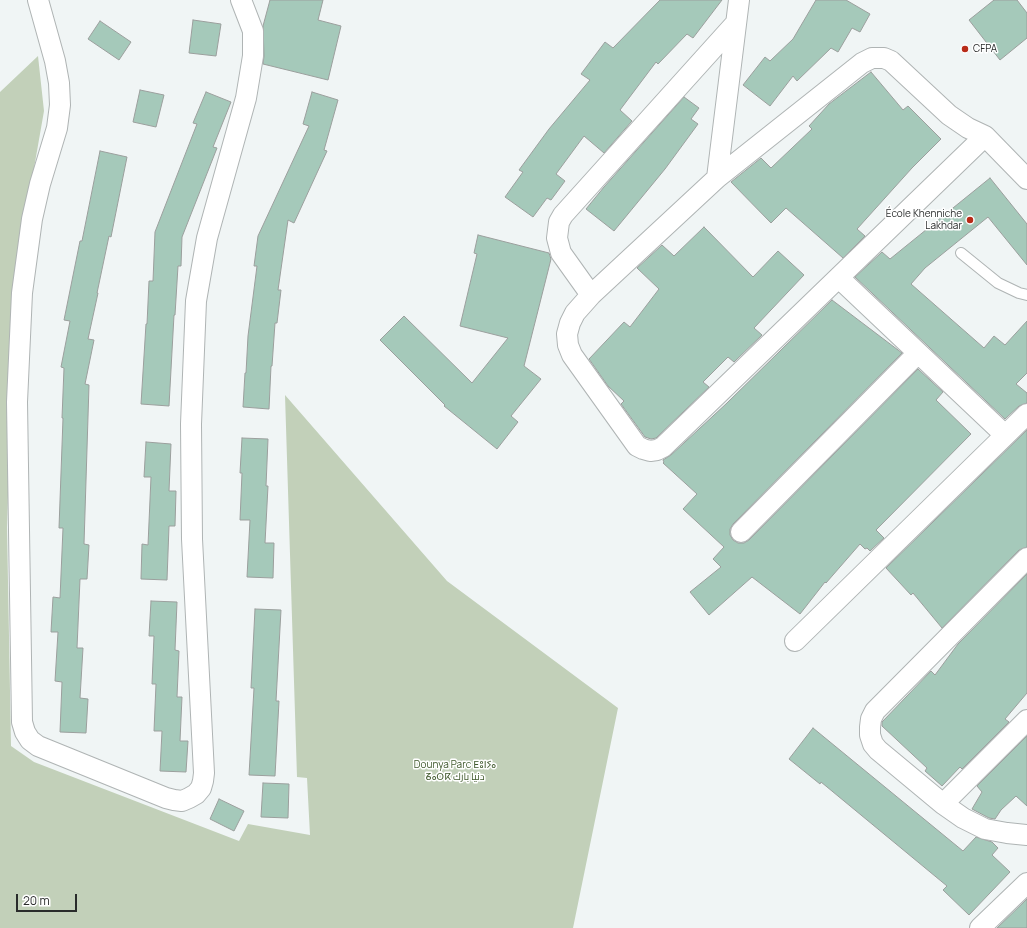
<!DOCTYPE html>
<meta charset="utf-8">
<style>
body{margin:0}
#map{position:relative;width:1027px;height:928px;overflow:hidden;background:#f0f5f5;font-family:Manrope,sans-serif}
canvas{display:block}
.scale{position:absolute;left:16px;top:894px;width:61px;height:18px;box-sizing:border-box;border:2px solid #292b2b;border-top:0;padding-left:5px;font-size:12px;line-height:14px;white-space:nowrap;color:#292b2b;-webkit-text-stroke:3px #fff;paint-order:stroke}
</style>
<div id="map">
<canvas width="1027" height="928"></canvas>
<div class="scale">20 m</div>
</div>
<script>
const ctx = document.querySelector('canvas').getContext('2d');
ctx.lineJoin = 'round';
function fill(path, color) {
  ctx.fillStyle = color;
  ctx.fill(path, 'evenodd');
}
function toPath(rows) {
  const path = new Path2D();
  for (const r of rows) {
    path.moveTo(r[0], r[1]);
    for (let i = 2; i < r.length; i += 2) path.lineTo(r[i], r[i + 1]);
  }
  return path;
}
function trace(path, color, width, dash) {
  ctx.strokeStyle = color;
  ctx.lineWidth = width;
  ctx.lineCap = dash ? 'butt' : 'round';
  ctx.setLineDash(dash || []);
  ctx.stroke(path);
}
function write(font, color, halo, rows, align = 'center') {
  ctx.font = font + ' Manrope,Cairo,"Noto Sans Tifinagh",sans-serif';
  ctx.lineWidth = 3;
  ctx.setLineDash([]);
  ctx.textBaseline = 'middle';
  ctx.strokeStyle = halo;
  ctx.fillStyle = color;
  for (const [text, x, y, turn = 0] of rows) {
    ctx.save();
    ctx.translate(x, y);
    ctx.rotate((+turn || 0) * Math.PI / 180);
    ctx.textAlign = isNaN(turn) ? turn : align;
    if (halo) ctx.strokeText(text, 0, 0);
    ctx.fillText(text, 0, 0);
    ctx.restore();
  }
}
fill(toPath([
 [38,56,44,111,30,191,13,336,7,527,11,746,34,762,239,841,248,824,310,835,307,778,297,777,285,395,447,581,618,708,573,928,0,928,0,92]
]), '#c2d0b9');
const building = toPath([
 [270,0,323,0,318,20,341,26,328,80,263,64,264,56,263,26,270,0],
 [660,0,722,0,693,38,687,34,658,64,656,62,620,110,632,121,604,153,584,136,556,174,565,181,551,200,547,198,533,217,505,197,523,172,519,170,549,129,590,80,581,74,605,42,613,48,660,0],
 [816,0,846,0,870,14,860,32,852,28,838,52,831,48,797,81,793,76,770,106,743,85,765,57,770,61,793,39,816,0],
 [994,0,1017,0,1027,13,1027,38,1000,60,969,20,994,0],
 [193,20,221,24,216,56,189,53,193,20],
 [100,21,131,42,119,60,88,39,100,21],
 [871,72,903,110,908,106,941,139,912,168,857,229,865,236,843,258,786,208,771,223,731,182,761,158,771,168,812,129,809,126,829,104,871,72],
 [140,90,164,95,156,127,133,122,140,90],
 [206,92,231,102,213,147,217,148,182,237,181,266,178,266,175,315,174,315,169,406,141,404,146,324,147,324,149,281,153,281,155,232,197,124,193,123,206,92],
 [312,92,338,100,324,150,327,151,294,223,288,220,278,290,281,290,277,323,275,323,272,366,271,366,269,409,243,407,245,373,246,373,248,336,257,266,254,266,258,236,309,126,303,124,312,92],
 [684,97,699,108,691,119,698,124,665,169,614,231,586,209,604,187,684,97],
 [100,151,127,157,111,237,109,236,97,293,98,293,88,339,94,340,85,384,89,385,84,544,89,545,87,579,80,579,77,648,83,648,80,698,88,699,86,733,60,732,62,682,55,681,58,632,51,632,53,597,60,598,63,528,59,528,63,418,62,418,64,368,61,367,70,321,64,320,80,241,82,241,100,151],
 [990,178,1027,224,1027,265,988,217,925,268,911,284,984,348,994,336,1005,345,1027,321,1027,373,1016,384,1027,393,1027,403,1019,406,1005,419,855,277,882,252,890,259,990,178],
 [704,227,753,277,778,251,804,275,754,328,762,335,734,362,728,357,703,382,709,387,656,438,651,439,645,437,621,404,624,401,608,386,589,359,624,322,630,327,659,289,637,268,662,245,674,256,704,227],
 [478,235,549,253,551,259,524,366,541,379,511,416,518,422,497,449,444,406,445,405,380,340,404,316,472,383,508,338,460,326,477,254,474,253,478,235],
 [832,300,902,353,733,524,730,529,730,535,733,540,738,543,744,543,749,540,918,369,943,392,936,400,971,434,876,530,884,538,870,551,867,548,865,549,860,544,826,583,825,582,800,614,752,577,709,615,690,592,721,567,713,559,724,547,683,509,697,494,663,463,664,462,663,460,671,455,727,403,832,300],
 [1027,430,1027,547,1019,550,942,628,913,593,911,595,886,568,1027,430],
 [242,438,268,439,266,486,268,486,265,543,274,543,273,578,247,577,250,520,240,520,242,473,240,473,242,438],
 [146,442,171,444,169,491,176,491,175,526,169,526,167,580,141,579,142,544,148,545,151,477,144,477,146,442],
 [1027,574,1027,693,1005,719,1009,722,962,769,960,767,942,786,925,771,927,768,882,726,882,722,931,671,935,675,958,644,1027,574],
 [151,601,177,602,175,650,179,651,177,697,182,697,180,741,188,741,186,772,160,771,162,731,154,731,156,684,152,684,154,636,149,636,151,601],
 [255,609,281,610,276,701,279,701,275,776,249,775,254,688,251,688,255,609],
 [813,728,963,851,976,837,992,842,998,848,992,855,1010,872,969,915,943,890,947,886,821,782,820,784,789,759,813,728],
 [1027,736,1027,806,1016,796,1001,810,995,819,989,818,972,809,982,792,977,786,1027,736],
 [263,783,289,784,288,818,261,817,263,783],
 [219,799,244,811,234,831,210,819,219,799],
 [1027,899,1027,928,997,928,1027,899]
]);
fill(building, '#a5c9ba');
trace(building, '#9b9f9d', 1);
const service = toPath([
 [961,253,998,283,1019,293,1027,295]
]);
const minor = toPath([
 [38,0,55,61,59,83,60,105,57,128,40,184,32,219,22,293,17,402,22,722,25,732,30,740,38,746,166,798,174,800,182,801,189,798,196,794,201,788,203,781,204,773,192,539,191,424,196,301,207,238,246,98,253,56,253,31,241,0],
 [985,136,663,447,657,450,650,451,643,449,637,446,572,355,568,345,567,334,570,323,575,313,591,295,717,178,862,63,872,58,884,58,891,61,949,115,968,128,985,136,1027,179],
 [717,178,739,0],
 [839,278,1005,435],
 [591,295,561,253,557,238,559,222,563,215,735,24],
 [741,532,918,353],
 [1027,558,881,705,875,711,871,719,870,727,870,735,873,744,878,750,943,804,963,818,985,829,1007,833,1027,835],
 [795,641,1027,414],
 [943,804,1027,720],
 [980,928,1027,883]
]);
trace(service, '#afb4b4', 12);
trace(minor, '#afb4b4', 22);
trace(service, '#fff', 10);
trace(minor, '#fff', 20);
for (const [x, y, r, color] of [
 [965,49,4,"#b82b18"],
 [970,220,4,"#b82b18"]
]) {
  const dot = new Path2D();
  dot.arc(x, y, r, 0, 2 * Math.PI);
  ctx.fillStyle = color;
  ctx.fill(dot);
  trace(dot, '#fff', 1.5);
}
write('10px', '#292b2b', '#fff', [
 ["CFPA",973,49],
 ["École Khenniche",962,214,"right"],
 ["Lakhdar",962,226,"right"]
], 'left');
write('10px', '#40592d', '#fff', [
 ["Dounya Parc ⴹⵓⵏⵢⴰ",455,765],
 ["ⵒⴰⵔⴽ دنيا بارك",455,777]
]);
</script>
